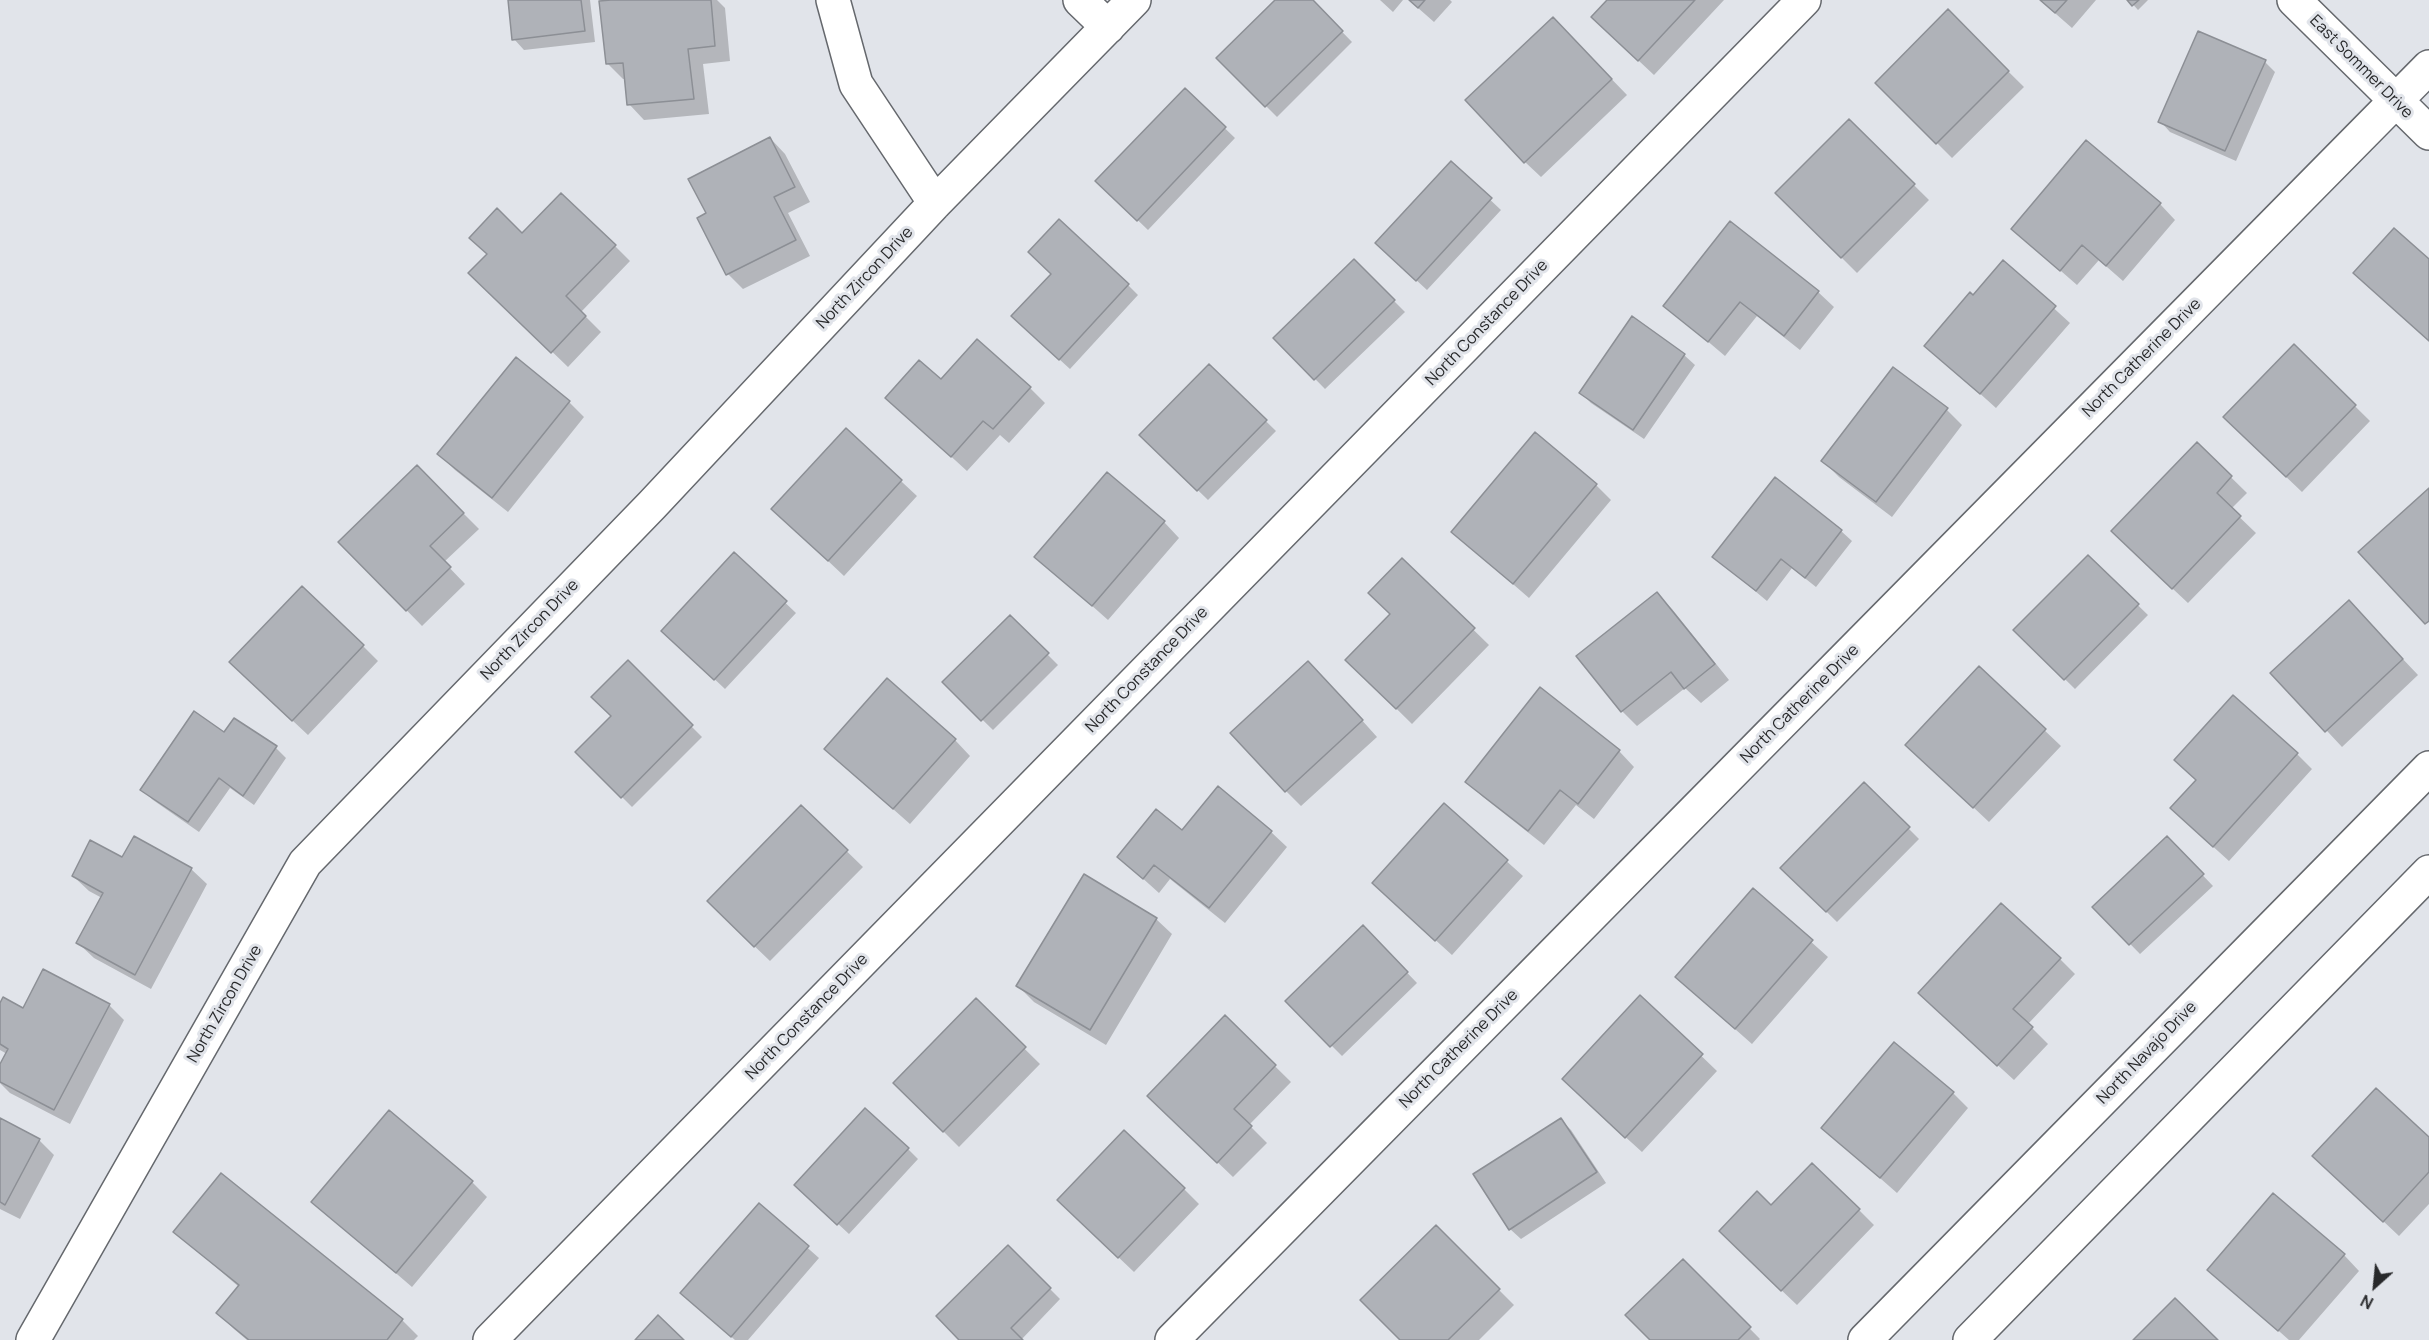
<!DOCTYPE html>
<style>
body{margin:0}
#map{position:relative;width:2429px;height:1340px;overflow:hidden;background:#e1e4ea;font-family:Manrope,sans-serif}
canvas{display:block}
.north{position:absolute;left:2345px;top:1256px;width:60px;height:60px;-webkit-text-stroke:4px #e1e4ea;paint-order:stroke;rotate:207deg;font-size:16px;font-weight:700;line-height:24px;text-align:center;color:#28292b}
.north::after{content:'';display:block;margin:auto;width:21px;height:27px;background:#28292b;clip-path:polygon(50% 0,100% 100%,50% 72%,0 100%)}
</style>
<div id="map">
<canvas width="2429" height="1340"></canvas>
<div class="north">N</div>
</div>
<script>
const ctx = document.querySelector('canvas').getContext('2d');
ctx.lineJoin = 'round';
function fill(path, color) {
  ctx.fillStyle = color;
  ctx.fill(path, 'evenodd');
}
function toPath(rows) {
  const path = new Path2D();
  for (const r of rows) {
    path.moveTo(r[0], r[1]);
    for (let i = 2; i < r.length; i += 2) path.lineTo(r[i], r[i + 1]);
  }
  return path;
}
function trace(path, color, width, dash) {
  ctx.strokeStyle = color;
  ctx.lineWidth = width;
  ctx.lineCap = dash ? 'butt' : 'round';
  ctx.setLineDash(dash || []);
  ctx.stroke(path);
}
function write(font, color, halo, rows, align = 'center') {
  ctx.font = font + ' Manrope,sans-serif';
  ctx.lineWidth = 6;
  ctx.setLineDash([]);
  ctx.textBaseline = 'middle';
  ctx.strokeStyle = halo;
  ctx.fillStyle = color;
  for (const [text, x, y, turn = 0] of rows) {
    ctx.save();
    ctx.translate(x, y);
    ctx.rotate((+turn || 0) * Math.PI / 180);
    ctx.textAlign = isNaN(turn) ? turn : align;
    if (halo) ctx.strokeText(text, 0, 0);
    ctx.fillText(text, 0, 0);
    ctx.restore();
  }
}
fill(toPath([
 [509,0,590,0,595,42,524,50,514,39],
 [627,0,717,0,725,8,730,61,703,64,709,114,644,120,629,104,626,79,623,79,607,63],
 [1277,0,1311,0,1352,42,1277,117,1218,58],
 [1380,0,1403,0,1393,12],
 [1409,0,1450,0,1452,2,1434,22],
 [1609,0,1724,0,1654,75,1608,32],
 [2040,0,2096,0,2072,28],
 [2129,0,2148,0,2138,10],
 [1948,12,2024,87,1952,158,1877,83],
 [1568,34,1627,95,1541,177,1525,162],
 [2265,62,2275,72,2236,161,2170,132,2160,121],
 [1185,90,1235,138,1148,230,1097,181],
 [1849,121,1929,200,1857,273,1777,193],
 [770,138,785,154,810,202,788,213,810,256,743,289,728,274,708,214],
 [1451,163,1501,210,1427,290,1387,253],
 [2160,204,2175,220,2123,281,2099,260,2077,285,2013,229],
 [1730,223,1818,292,1834,307,1800,350,1757,316,1725,356,1665,305],
 [522,236,615,246,630,261,581,312,601,332,568,367,486,288],
 [1354,261,1405,312,1325,389,1275,338],
 [2003,262,2070,323,1996,408,1926,345,1973,298],
 [1128,285,1138,295,1070,369,1024,327],
 [2294,346,2370,421,2302,492,2240,433],
 [1684,355,1695,365,1644,439,1591,403,1581,393],
 [1209,366,1276,431,1208,500,1141,435],
 [941,381,1030,388,1045,403,1009,443,1000,435,967,471,887,398],
 [569,402,584,417,508,512,455,470,439,454],
 [1947,410,1962,425,1892,517,1839,477,1823,461],
 [846,430,917,496,844,576,789,524],
 [2197,444,2247,493,2231,509,2256,533,2188,603,2128,547],
 [417,467,479,529,444,562,465,584,422,626,340,542],
 [1596,485,1611,500,1529,598,1453,532],
 [1164,522,1179,538,1108,620,1036,556],
 [1841,531,1852,541,1816,587,1792,568,1767,601,1714,557],
 [734,554,796,613,725,689,674,641],
 [2088,557,2148,615,2075,689,2015,630],
 [1402,560,1489,645,1412,724,1347,660,1392,614],
 [1657,594,1672,609,1729,680,1701,703,1685,688,1637,726,1622,711],
 [1010,617,1058,665,993,730,944,682],
 [2364,618,2418,675,2342,747,2273,673],
 [363,646,378,661,308,735,247,678],
 [628,663,702,737,632,807,577,752,613,716],
 [1979,668,2061,746,1989,822,1923,760],
 [1324,678,1377,737,1301,806,1286,791],
 [225,734,276,748,286,758,254,805,230,788,199,832,153,800,142,790],
 [955,740,970,756,910,824,842,764],
 [1619,751,1634,767,1594,819,1576,805,1544,845,1483,797,1467,782],
 [2297,754,2312,769,2229,861,2188,824,2197,781],
 [1864,784,1919,839,1837,922,1782,868],
 [1444,805,1523,876,1452,955,1389,898],
 [801,807,863,867,770,961,724,917],
 [1183,832,1271,832,1287,847,1225,923,1170,879,1159,893,1119,857],
 [2167,838,2213,886,2140,954,2094,907],
 [123,859,191,869,207,884,151,989,94,958,78,943,102,898,89,891,73,876],
 [1753,890,1828,957,1752,1044,1693,992],
 [1156,919,1172,934,1106,1045,1034,1002,1018,986],
 [1363,927,1417,983,1342,1056,1287,1001],
 [2060,959,2075,974,2028,1024,2048,1044,2014,1080,1935,1008],
 [1640,997,1717,1071,1642,1152,1579,1095],
 [976,1001,1040,1064,959,1147,895,1083],
 [109,1005,124,1020,70,1124,10,1093,0,1083,0,1068,7,1054,0,1050,0,1006,23,1010],
 [1225,1017,1291,1082,1249,1125,1267,1143,1233,1177,1164,1111],
 [1953,1093,1968,1108,1897,1193,1823,1128],
 [0,1120,39,1140,54,1155,20,1219,0,1209],
 [1561,1120,1571,1130,1606,1183,1521,1239,1510,1229],
 [2429,1139,2429,1204,2399,1236,2330,1171],
 [908,1149,918,1159,849,1234,807,1195],
 [221,1175,402,1320,418,1336,414,1340,247,1340,234,1329,218,1313,239,1287,175,1232],
 [472,1182,487,1197,412,1287,313,1202],
 [1184,1189,1199,1204,1134,1272,1074,1215],
 [759,1205,819,1258,748,1340,735,1340,693,1303],
 [1771,1207,1859,1210,1874,1225,1797,1305,1736,1247],
 [1436,1227,1514,1305,1479,1340,1402,1340],
 [1008,1247,1060,1299,1021,1340,961,1340],
 [2344,1255,2359,1271,2299,1340,2289,1340,2209,1269],
 [1683,1261,1760,1339,1759,1340,1652,1340]
]), '#0003');
const building = toPath([
 [508,0,581,0,585,31,512,40,508,0],
 [611,0,711,0,715,46,688,49,694,99,627,105,623,63,606,64,599,1,611,0],
 [1275,0,1313,0,1343,31,1265,107,1216,58,1275,0],
 [1409,0,1425,0,1418,8,1409,0],
 [1607,0,1695,0,1638,61,1591,17,1607,0],
 [2040,0,2067,0,2055,13,2040,0],
 [2127,0,2139,0,2132,6,2127,0],
 [1948,9,2009,71,1936,144,1875,83,1948,9],
 [1553,17,1612,79,1524,163,1465,100,1553,17],
 [2198,31,2266,60,2225,151,2158,122,2198,31],
 [1185,88,1226,127,1137,221,1095,181,1185,88],
 [1849,119,1915,184,1841,258,1775,193,1849,119],
 [770,137,795,187,774,197,796,240,726,275,697,218,706,213,688,179,770,137],
 [2086,140,2161,203,2106,266,2082,245,2060,271,2011,229,2086,140],
 [1451,161,1492,198,1416,281,1375,243,1451,161],
 [561,193,616,245,566,296,586,316,551,353,468,273,487,254,469,238,497,208,522,233,561,193],
 [1059,219,1129,284,1059,360,1011,316,1051,274,1028,252,1059,219],
 [1730,221,1819,291,1784,336,1740,302,1708,342,1663,306,1730,221],
 [2394,228,2429,259,2429,341,2353,273,2394,228],
 [1354,259,1395,300,1314,380,1273,338,1354,259],
 [2003,260,2056,306,1980,394,1924,346,1970,292,1973,295,2003,260],
 [1632,316,1685,354,1633,430,1579,393,1632,316],
 [977,339,1031,387,993,429,983,421,951,457,885,398,919,360,941,379,977,339],
 [2294,344,2356,405,2286,477,2223,417,2294,344],
 [516,357,570,401,492,498,437,454,516,357],
 [1209,364,1267,420,1197,491,1139,435,1209,364],
 [1893,367,1948,408,1876,502,1821,461,1893,367],
 [846,428,902,480,828,561,771,509,846,428],
 [1535,432,1597,484,1513,584,1451,532,1535,432],
 [2197,442,2232,476,2217,493,2241,516,2172,589,2111,531,2197,442],
 [417,465,464,513,430,546,451,567,406,611,338,542,417,465],
 [1107,472,1165,521,1092,606,1034,557,1107,472],
 [1775,477,1842,530,1805,578,1781,559,1756,591,1712,557,1775,477],
 [2429,488,2429,621,2425,624,2358,552,2429,488],
 [734,552,787,601,714,680,661,631,734,552],
 [2088,555,2139,604,2064,680,2013,630,2088,555],
 [1402,558,1475,628,1396,709,1345,660,1390,614,1368,593,1402,558],
 [302,586,364,645,292,721,229,662,302,586],
 [1657,592,1715,664,1684,689,1671,672,1621,712,1576,656,1657,592],
 [2349,600,2403,659,2325,732,2270,673,2349,600],
 [1010,615,1049,653,981,721,942,682,1010,615],
 [628,660,693,725,621,798,575,752,611,716,591,697,628,660],
 [1308,661,1363,720,1285,792,1230,733,1308,661],
 [1979,666,2046,729,1973,808,1905,745,1979,666],
 [887,678,956,739,893,809,824,749,887,678],
 [1540,687,1620,750,1578,804,1560,790,1528,831,1465,782,1540,687],
 [2233,695,2298,753,2213,847,2170,808,2196,780,2174,760,2233,695],
 [194,711,224,732,234,718,277,746,243,796,219,778,188,822,140,790,194,711],
 [1864,782,1910,827,1826,912,1780,868,1864,782],
 [1218,786,1272,831,1209,908,1154,865,1143,879,1117,857,1156,809,1182,830,1218,786],
 [1444,803,1508,860,1435,941,1372,883,1444,803],
 [801,805,848,850,754,947,707,901,801,805],
 [134,836,192,868,135,975,76,943,103,893,72,876,90,840,122,857,134,836],
 [2167,836,2204,874,2129,945,2092,907,2167,836],
 [1084,874,1157,918,1090,1030,1016,986,1084,874],
 [1753,888,1813,940,1735,1029,1675,977,1753,888],
 [2001,903,2061,958,2013,1009,2033,1027,1997,1066,1918,993,2001,903],
 [1363,925,1408,972,1330,1047,1285,1001,1363,925],
 [43,969,110,1004,54,1110,0,1082,0,1064,8,1049,0,1044,0,1003,3,997,23,1008,43,969],
 [1640,995,1703,1054,1625,1138,1562,1079,1640,995],
 [976,998,1026,1047,943,1132,893,1083,976,998],
 [1225,1015,1276,1065,1234,1109,1252,1126,1217,1163,1147,1096,1225,1015],
 [1894,1042,1954,1092,1880,1178,1821,1128,1894,1042],
 [2376,1088,2429,1137,2429,1172,2383,1222,2312,1156,2376,1088],
 [865,1108,909,1148,837,1225,794,1185,865,1108],
 [389,1110,473,1181,396,1273,311,1202,389,1110],
 [0,1118,40,1139,5,1205,0,1202,0,1118],
 [1561,1118,1597,1172,1509,1230,1473,1174,1561,1118],
 [1124,1130,1185,1188,1118,1258,1057,1200,1124,1130],
 [1812,1163,1860,1209,1781,1291,1719,1231,1757,1191,1771,1205,1812,1163],
 [221,1173,403,1319,387,1340,249,1340,216,1313,239,1285,173,1232,221,1173],
 [2273,1193,2345,1254,2278,1331,2207,1270,2273,1193],
 [759,1203,809,1246,731,1337,680,1293,759,1203],
 [1436,1225,1500,1289,1448,1340,1400,1340,1360,1300,1436,1225],
 [1008,1245,1051,1288,1011,1328,1023,1340,959,1340,936,1316,1008,1245],
 [1683,1259,1751,1327,1738,1340,1650,1340,1625,1315,1683,1259],
 [2175,1298,2218,1340,2133,1340,2175,1298],
 [658,1315,684,1340,635,1340,658,1315]
]);
fill(building, '#afb2b8');
trace(building, '#8c8f95', 1.5);
const minor = toPath([
 [833,0,856,84,935,203],
 [1080,0,1108,27],
 [2294,0,2429,133],
 [33,1340,305,863,652,505,935,203,1134,0],
 [490,1340,1804,0],
 [1172,1340,2429,67],
 [1865,1340,2429,768],
 [1970,1340,2429,872]
]);
trace(minor, '#65686d', 36);
trace(minor, '#fff', 33);
write('16px', '#28292b', '#e1e4ea', [
 ["East Sommer Drive",2361,67,45],
 ["North Zircon Drive",865,278,-47],
 ["North Constance Drive",1487,323,-46],
 ["North Catherine Drive",2142,358,-45],
 ["North Zircon Drive",530,630,-46],
 ["North Constance Drive",1147,670,-46],
 ["North Catherine Drive",1800,704,-45],
 ["North Zircon Drive",225,1004,-60],
 ["North Constance Drive",807,1017,-46],
 ["North Catherine Drive",1459,1049,-45],
 ["North Navajo Drive",2147,1053,-46]
]);
</script>
